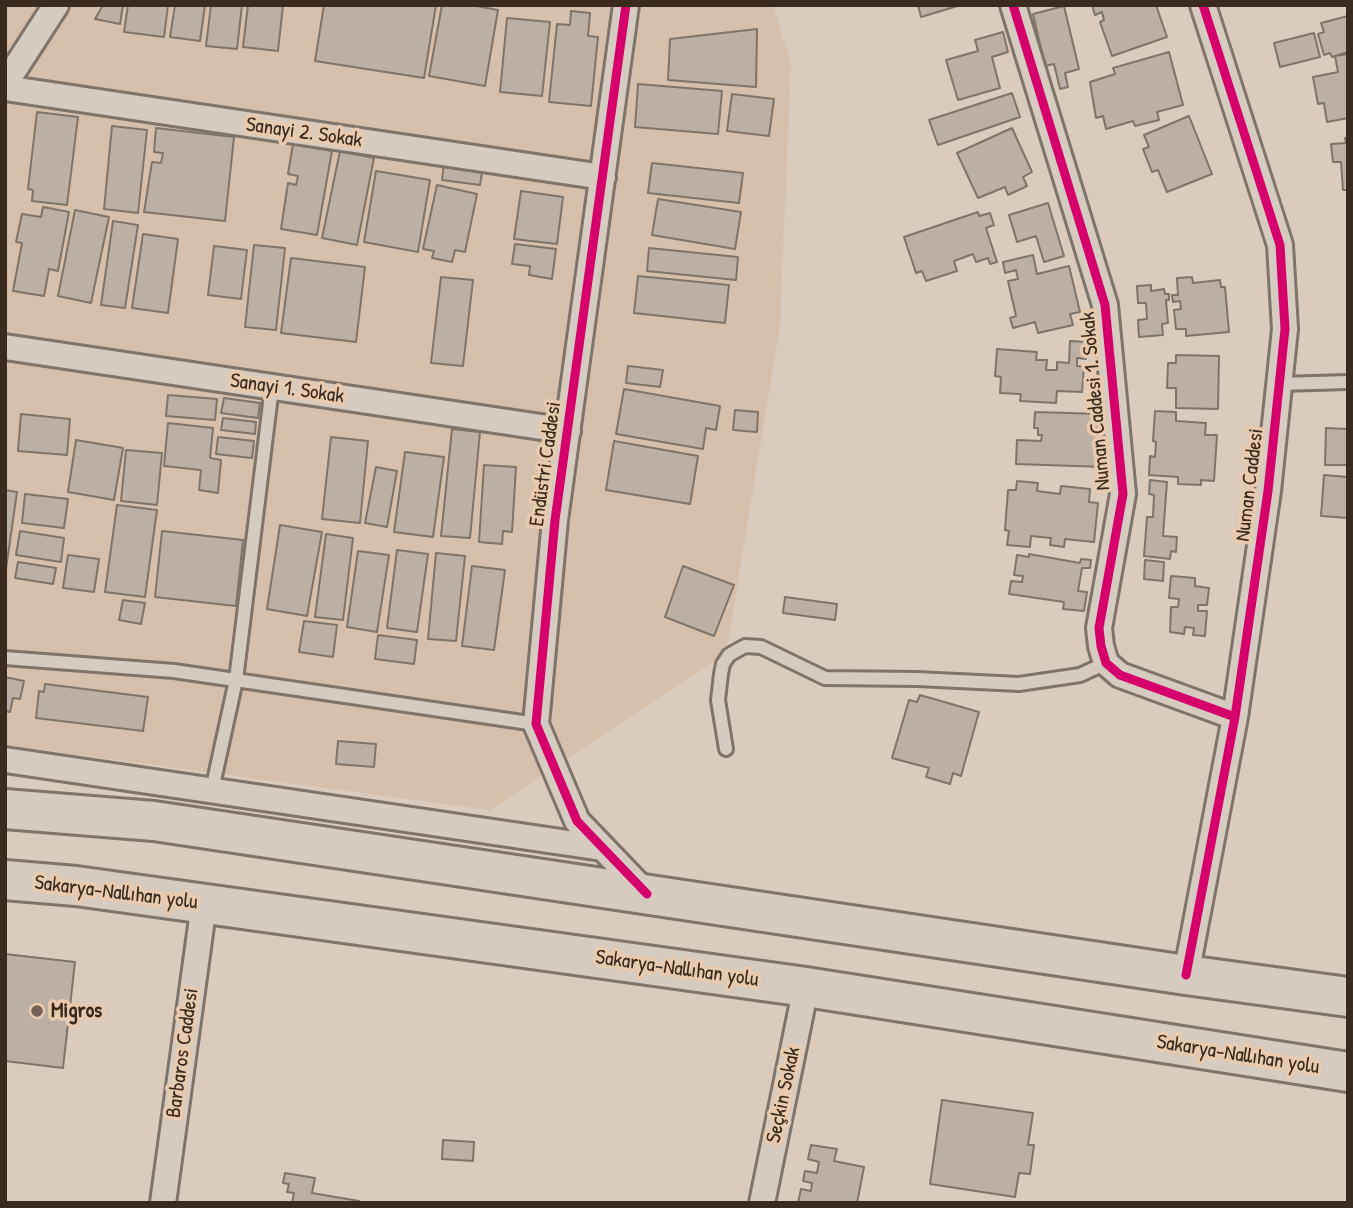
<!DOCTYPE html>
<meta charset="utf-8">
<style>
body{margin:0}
#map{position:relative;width:1353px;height:1208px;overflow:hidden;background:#dbcbbc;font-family:"Patrick Hand",sans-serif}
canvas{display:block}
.frame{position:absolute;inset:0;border:7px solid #3b2a1e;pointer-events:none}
</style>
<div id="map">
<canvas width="1353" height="1208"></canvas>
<div class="frame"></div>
</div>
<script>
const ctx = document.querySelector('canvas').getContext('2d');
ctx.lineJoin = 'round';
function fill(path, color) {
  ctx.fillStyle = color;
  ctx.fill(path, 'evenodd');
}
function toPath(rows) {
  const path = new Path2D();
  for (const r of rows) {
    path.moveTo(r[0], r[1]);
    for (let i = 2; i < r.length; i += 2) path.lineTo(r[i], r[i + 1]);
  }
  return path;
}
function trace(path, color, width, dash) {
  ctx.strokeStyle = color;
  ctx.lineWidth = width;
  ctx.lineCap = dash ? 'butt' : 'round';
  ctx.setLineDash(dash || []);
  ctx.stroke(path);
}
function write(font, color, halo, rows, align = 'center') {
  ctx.font = font + ' "Patrick Hand",sans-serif';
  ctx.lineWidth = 7;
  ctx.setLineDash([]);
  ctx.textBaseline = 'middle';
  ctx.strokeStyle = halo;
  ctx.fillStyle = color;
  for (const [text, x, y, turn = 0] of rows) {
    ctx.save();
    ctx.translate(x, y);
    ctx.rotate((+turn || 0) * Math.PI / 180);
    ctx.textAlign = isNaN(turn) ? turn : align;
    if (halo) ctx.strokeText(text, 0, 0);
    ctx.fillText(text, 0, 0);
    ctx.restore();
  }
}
fill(toPath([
 [5,5,773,5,791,64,780,326,726,653,490,810,5,745]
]), '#d6bfab');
const building = toPath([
 [103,5,123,5,120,24,95,19,103,5],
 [128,5,168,5,164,37,124,32,128,5],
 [175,5,205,5,200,41,170,37,175,5],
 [211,5,242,5,237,49,206,46,211,5],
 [248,5,283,5,278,51,243,47,248,5],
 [324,5,436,5,424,78,315,61,324,5],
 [442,5,471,5,498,10,485,86,429,76,442,5],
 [918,5,961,5,921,17,918,5],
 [1092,5,1156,5,1167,37,1112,56,1100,22,1104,20,1102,12,1095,15,1092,5],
 [1064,6,1079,69,1065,73,1068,87,1060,89,1054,64,1045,66,1033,14,1064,6],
 [571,11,590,13,588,36,598,37,591,106,549,102,557,24,570,25,571,11],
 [1348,16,1348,52,1332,57,1330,53,1324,55,1318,34,1324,32,1321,23,1348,16],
 [507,18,550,22,542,96,500,92,507,18],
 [757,29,756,87,668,80,670,39,757,29],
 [1003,32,1008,52,992,57,1000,88,958,100,946,60,978,51,975,40,1003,32],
 [1314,33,1320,57,1280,67,1274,43,1314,33],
 [1169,52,1183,105,1157,112,1159,120,1135,126,1133,121,1106,129,1103,116,1096,118,1090,82,1115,74,1113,68,1169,52],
 [1348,54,1348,118,1327,122,1324,103,1318,104,1313,77,1338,72,1335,56,1348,54],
 [638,84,722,91,718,134,635,127,638,84],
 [1012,93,1020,117,938,145,929,120,1012,93],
 [732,94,774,99,769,136,727,131,732,94],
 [37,112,78,117,67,205,32,201,33,190,28,189,37,112],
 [1189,116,1212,174,1167,192,1158,170,1152,172,1143,149,1149,147,1144,135,1189,116],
 [112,126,147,130,138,213,104,209,112,126],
 [156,128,234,137,225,221,144,212,152,162,161,163,163,153,154,152,156,128],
 [1012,128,1032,172,1023,177,1027,186,1008,195,1005,187,978,198,957,153,1012,128],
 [1345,138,1348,138,1348,190,1343,190,1341,162,1333,162,1331,144,1346,143,1345,138],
 [293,144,332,151,317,235,281,229,288,183,296,185,298,176,288,174,293,144],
 [340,151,374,158,357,245,322,238,340,151],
 [444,162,483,166,480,185,442,180,444,162],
 [652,163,743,173,739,203,648,193,652,163],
 [376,171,430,180,418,252,364,242,376,171],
 [437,185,477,194,465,252,455,250,452,262,432,258,434,251,423,249,437,185],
 [521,191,563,197,557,244,514,239,521,191],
 [658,199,741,212,735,249,652,235,658,199],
 [1048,203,1064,256,1044,262,1036,236,1017,242,1009,215,1048,203],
 [43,207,69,212,58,271,49,269,44,296,13,291,22,243,16,242,22,214,41,217,43,207],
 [75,210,109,217,91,303,58,296,75,210],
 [978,212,979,216,990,213,994,225,986,228,997,262,990,264,988,258,976,262,973,254,954,261,957,271,926,281,922,271,916,273,904,237,978,212],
 [113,221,138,225,125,308,101,305,113,221],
 [143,234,178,239,168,313,132,308,143,234],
 [515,244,556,249,552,279,529,275,530,266,512,264,515,244],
 [254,245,285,248,276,330,245,327,254,245],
 [214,246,247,250,241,299,208,295,214,246],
 [649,248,738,257,736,280,647,271,649,248],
 [1033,255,1037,274,1069,266,1080,312,1070,314,1073,325,1038,333,1035,322,1013,328,1010,318,1016,316,1008,281,1018,279,1016,270,1005,273,1003,262,1033,255],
 [291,258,365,267,356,342,281,333,291,258],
 [638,276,729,285,725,323,634,313,638,276],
 [441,277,473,280,463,366,431,363,441,277],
 [1192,277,1193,283,1220,280,1221,287,1225,287,1229,332,1186,336,1186,329,1176,329,1174,310,1181,309,1180,301,1173,302,1172,295,1178,295,1177,278,1192,277],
 [1151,285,1151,291,1164,289,1165,294,1169,294,1169,300,1166,300,1168,323,1162,324,1163,335,1139,337,1138,320,1147,319,1146,303,1138,303,1137,286,1151,285],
 [1070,341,1087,342,1086,359,1077,358,1077,366,1084,367,1082,392,1057,391,1056,403,1020,401,1021,394,1000,393,1001,377,995,376,997,349,1037,352,1036,360,1047,360,1046,370,1057,370,1057,362,1069,363,1070,341],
 [1176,355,1219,356,1218,409,1176,408,1176,388,1167,388,1168,363,1176,363,1176,355],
 [628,366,663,370,660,387,626,383,628,366],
 [624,389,720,406,716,430,706,428,703,449,616,434,624,389],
 [168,395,217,399,215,420,166,416,168,395],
 [224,398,260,403,258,418,221,413,224,398],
 [735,410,758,412,757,432,733,430,735,410],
 [1155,411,1176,412,1176,421,1206,423,1205,435,1217,435,1214,481,1201,480,1201,485,1178,484,1178,477,1149,475,1150,456,1155,457,1156,442,1153,441,1155,411],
 [1035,412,1102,414,1102,429,1110,429,1110,450,1106,450,1105,467,1016,464,1017,440,1041,441,1042,435,1038,435,1038,428,1034,428,1035,412],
 [21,414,70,419,67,455,18,451,21,414],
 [223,418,256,422,255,434,221,430,223,418],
 [168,423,213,428,210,458,221,460,218,493,199,490,201,470,164,466,168,423],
 [1326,428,1348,429,1348,465,1325,465,1326,428],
 [452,429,480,432,470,538,441,536,452,429],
 [218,437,254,441,252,458,216,454,218,437],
 [331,437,368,441,360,523,322,519,331,437],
 [76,440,123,448,114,500,68,492,76,440],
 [614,441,698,456,690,504,606,490,614,441],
 [126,450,162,453,157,505,121,501,126,450],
 [405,452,444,457,433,537,394,532,405,452],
 [484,465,516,467,512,532,503,531,502,544,479,542,484,465],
 [376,467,397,471,387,527,365,523,376,467],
 [1324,475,1348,477,1348,518,1321,516,1324,475],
 [1150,480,1167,482,1163,536,1177,537,1176,552,1171,551,1170,559,1144,556,1147,517,1153,517,1154,495,1149,494,1150,480],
 [1017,481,1038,483,1037,491,1060,494,1061,486,1090,489,1089,502,1098,503,1094,542,1065,539,1064,547,1050,545,1051,538,1031,536,1030,547,1007,545,1009,531,1005,530,1008,490,1016,490,1017,481],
 [5,490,17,492,5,576,5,490],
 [25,494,68,499,64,528,22,523,25,494],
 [117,505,157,510,145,597,105,592,117,505],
 [280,525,322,532,307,616,267,609,280,525],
 [20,531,64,538,61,562,16,555,20,531],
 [162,531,243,540,236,606,155,597,162,531],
 [326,534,353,538,343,620,315,617,326,534],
 [397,550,428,554,417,632,387,628,397,550],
 [358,551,389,555,377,632,347,627,358,551],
 [436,553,465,556,456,641,428,639,436,553],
 [1029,554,1080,563,1081,559,1091,560,1090,568,1082,568,1078,591,1087,592,1084,611,1063,609,1064,602,1009,594,1011,581,1022,582,1023,576,1014,575,1017,555,1029,557,1029,554],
 [68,555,99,559,94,592,63,588,68,555],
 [1145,560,1164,562,1163,581,1144,579,1145,560],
 [18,562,56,568,53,584,15,578,18,562],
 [472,566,505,570,494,650,462,646,472,566],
 [683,566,734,585,714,636,665,617,683,566],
 [1171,576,1195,578,1195,586,1209,588,1207,605,1198,605,1198,611,1207,611,1205,636,1193,635,1194,628,1185,627,1184,634,1170,632,1171,607,1178,607,1179,599,1169,598,1171,576],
 [785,597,837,604,835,620,783,613,785,597],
 [123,600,145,603,141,624,119,620,123,600],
 [304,621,337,625,333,657,299,652,304,621],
 [378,635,417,640,414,664,375,659,378,635],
 [5,677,24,681,20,699,13,698,10,712,5,711,5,677],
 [45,684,148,697,143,731,36,718,39,691,44,692,45,684],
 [920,695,979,712,961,776,953,773,950,784,926,777,929,768,892,758,909,700,917,702,920,695],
 [338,741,376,744,374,767,336,764,338,741],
 [5,954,75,962,63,1068,5,1061,5,954],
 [942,1100,1033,1113,1028,1145,1034,1145,1030,1174,1019,1173,1015,1197,930,1184,942,1100],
 [443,1140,474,1142,473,1161,442,1159,443,1140],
 [811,1145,837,1149,834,1161,864,1167,857,1203,798,1203,801,1189,811,1191,812,1183,803,1181,805,1171,817,1173,819,1162,808,1159,811,1145],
 [285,1173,315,1178,312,1193,359,1201,359,1203,292,1203,294,1193,287,1192,289,1184,283,1183,285,1173]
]);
fill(building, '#bcb0a5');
trace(building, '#7e746a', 2);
const service = toPath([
 [1279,384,1348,382],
 [5,658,174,671,536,724],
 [726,749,718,700,721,674,723,664,729,655,745,646,761,647,825,678,917,679,1019,684,1080,675,1106,663],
 [212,790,236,680,272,387]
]);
const minor = toPath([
 [626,5,555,520,536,724,577,821,647,894],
 [1013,5,1105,305,1123,494,1099,628,1101,646,1106,663,1120,675,1235,717],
 [5,84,56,5],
 [5,88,603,177],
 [5,347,568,431],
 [5,760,602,848],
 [1186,975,1235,717,1268,491,1285,329,1280,245,1203,5],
 [163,1203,204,904],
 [762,1203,806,987]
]);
const primary = toPath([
 [5,809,154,821,1186,975,1348,997],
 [5,880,76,886,806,987,1348,1072]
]);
trace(service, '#7e746a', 18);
trace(minor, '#7e746a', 30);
trace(primary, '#7e746a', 44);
trace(service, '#d6cbc1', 12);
trace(minor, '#d6cbc1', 24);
trace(primary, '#d6cbc1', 38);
trace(toPath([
 [626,5,555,520,536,724,577,821,647,894],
 [1013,5,1105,305,1123,494,1099,628,1101,646,1106,663,1120,675,1235,717],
 [1186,975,1235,717,1268,491,1285,329,1280,245,1203,5]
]), '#d6006c', 9);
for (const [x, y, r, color] of [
 [37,1011,7,"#736255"]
]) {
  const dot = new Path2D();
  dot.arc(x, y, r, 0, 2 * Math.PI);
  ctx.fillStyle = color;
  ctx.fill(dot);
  trace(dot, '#e8caaf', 2.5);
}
write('21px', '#3b2a1e', '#e8caaf', [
 ["Sanayi 2. Sokak",304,133,8],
 ["Sanayi 1. Sokak",287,389,8],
 ["Numan Caddesi 1. Sokak",1096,401,-95],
 ["Endüstri Caddesi",546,464,-82],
 ["Numan Caddesi",1250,485,-83],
 ["Sakarya-Nallıhan yolu",116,893,7],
 ["Sakarya-Nallıhan yolu",677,969,8],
 ["Barbaros Caddesi",183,1053,-82],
 ["Sakarya-Nallıhan yolu",1238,1055,9],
 ["Seçkin Sokak",784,1095,-78]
]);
write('bold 21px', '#3b2a1e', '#e8caaf', [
 ["Migros",51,1011]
], 'left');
</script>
